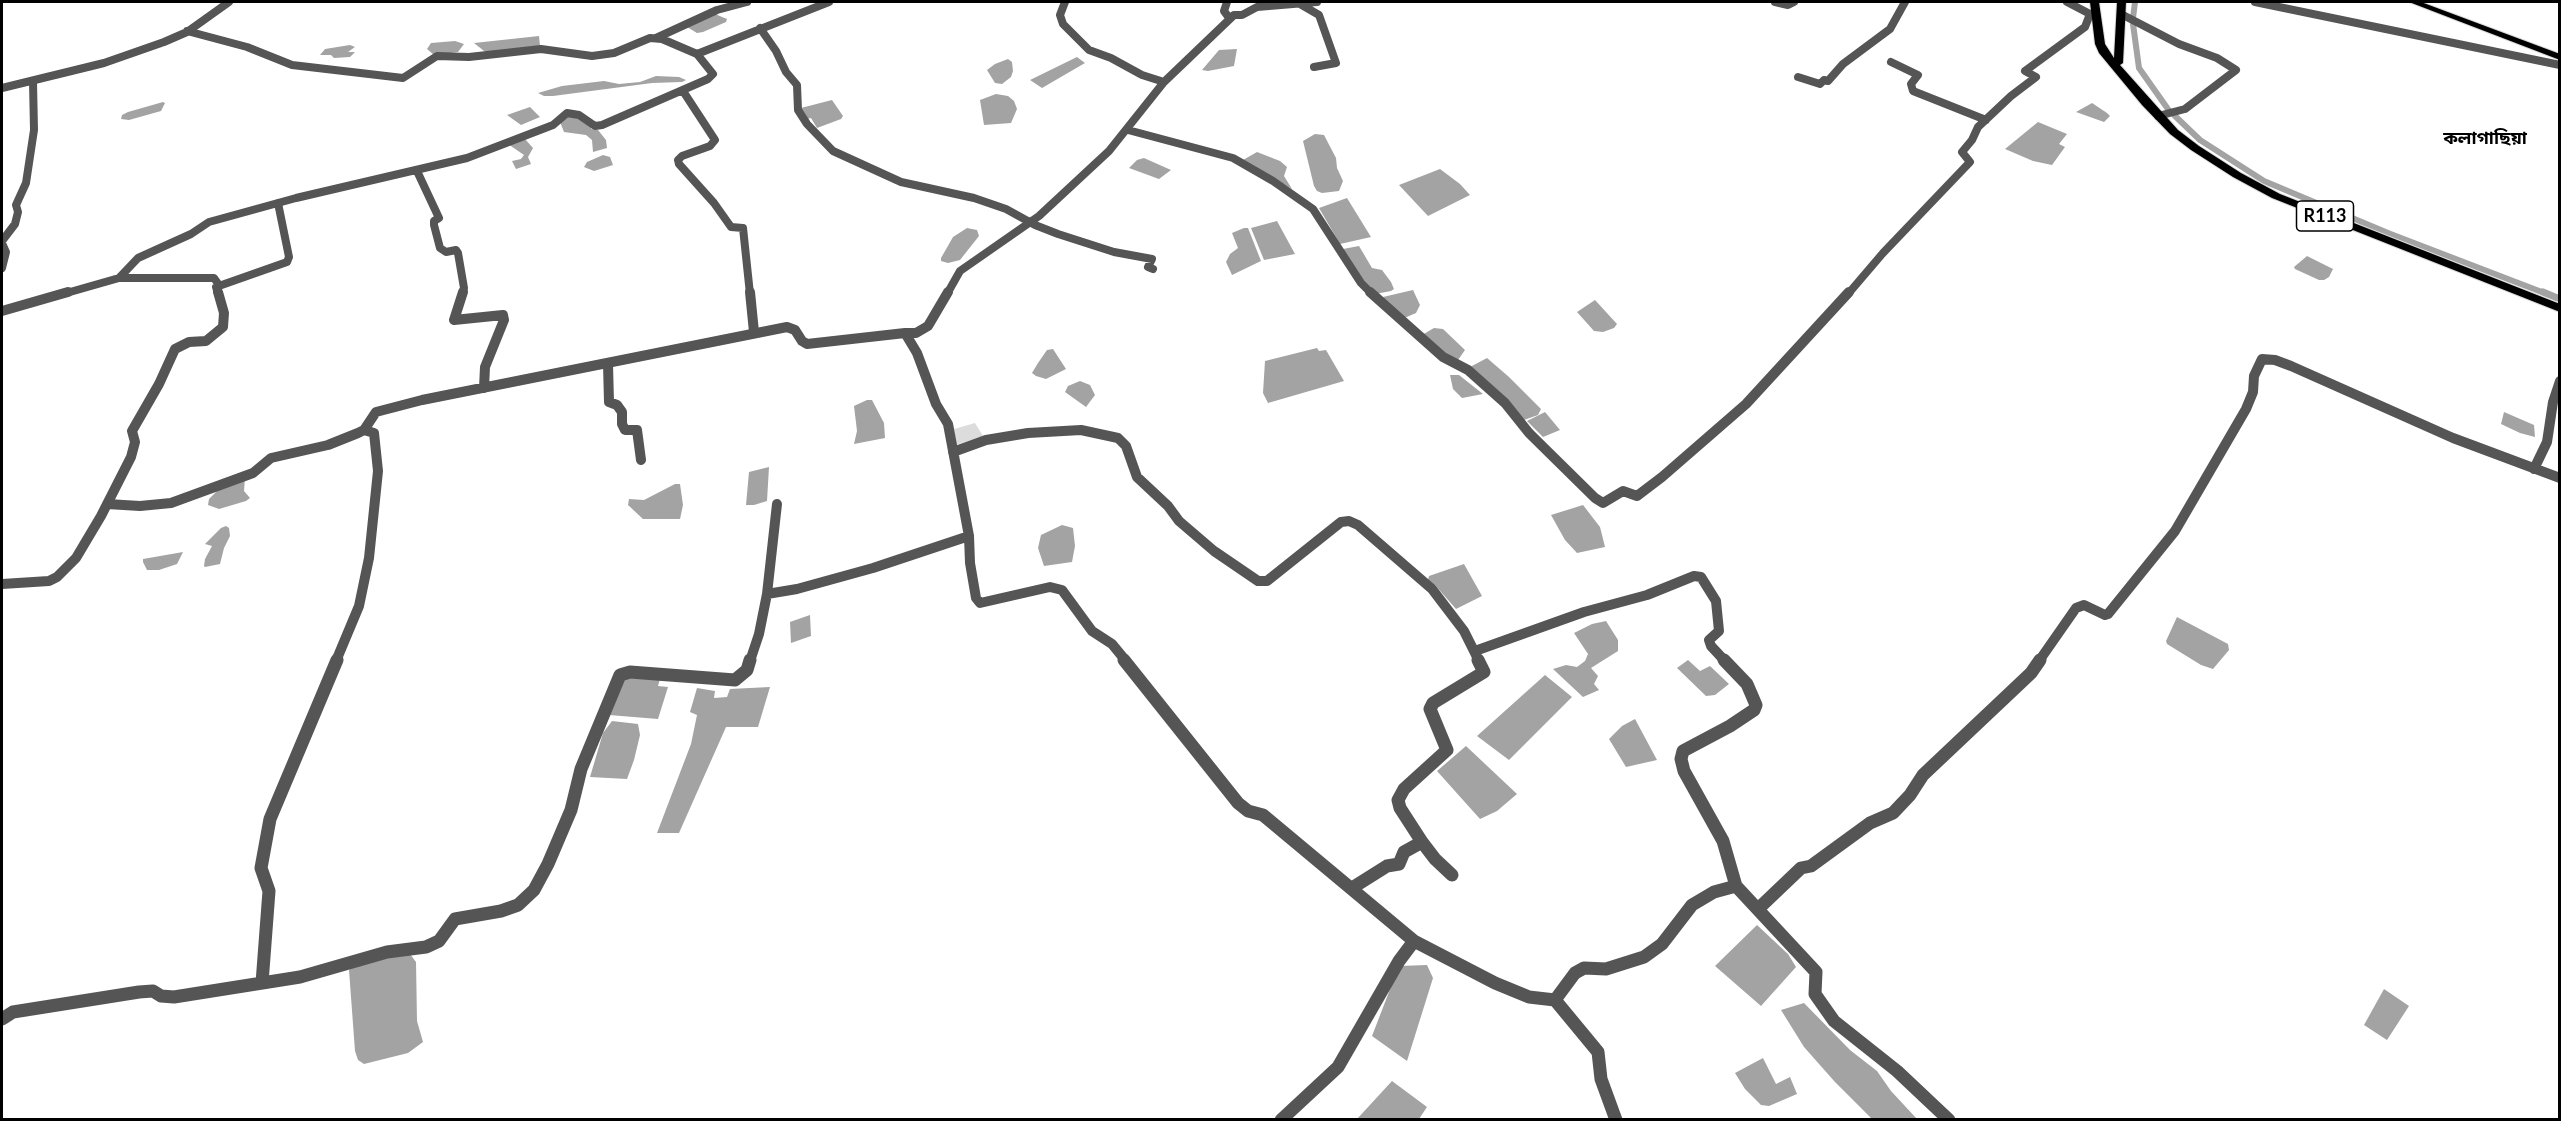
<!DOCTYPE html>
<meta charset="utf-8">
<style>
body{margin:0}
#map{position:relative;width:2561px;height:1121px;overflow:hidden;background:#fff;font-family:Lato,sans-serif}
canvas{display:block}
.frame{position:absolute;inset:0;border:3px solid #000;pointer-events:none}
</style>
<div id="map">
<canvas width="2561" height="1121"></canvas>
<div class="frame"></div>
</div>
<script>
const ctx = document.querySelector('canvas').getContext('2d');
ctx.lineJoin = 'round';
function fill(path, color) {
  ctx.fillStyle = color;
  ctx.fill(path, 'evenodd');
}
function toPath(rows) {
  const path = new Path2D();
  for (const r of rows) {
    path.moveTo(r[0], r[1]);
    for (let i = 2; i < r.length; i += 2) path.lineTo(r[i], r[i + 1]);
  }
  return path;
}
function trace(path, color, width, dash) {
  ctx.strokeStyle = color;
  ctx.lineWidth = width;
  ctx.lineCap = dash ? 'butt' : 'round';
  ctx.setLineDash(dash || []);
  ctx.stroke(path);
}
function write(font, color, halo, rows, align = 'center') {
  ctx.font = font + ' Lato,"Noto Sans Bengali",sans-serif';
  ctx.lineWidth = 6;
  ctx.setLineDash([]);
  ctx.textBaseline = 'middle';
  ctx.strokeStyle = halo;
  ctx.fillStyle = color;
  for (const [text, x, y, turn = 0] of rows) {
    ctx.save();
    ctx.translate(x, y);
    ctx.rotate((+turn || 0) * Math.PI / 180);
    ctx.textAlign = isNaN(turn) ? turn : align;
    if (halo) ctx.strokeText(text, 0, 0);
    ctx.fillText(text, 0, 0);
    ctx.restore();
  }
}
fill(toPath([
 [975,423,983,436,956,445,954,429]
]), '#dcdcdc');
fill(toPath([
 [715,14,727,19,726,22,703,32,697,33,687,27],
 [539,36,540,46,491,52,484,51,474,43],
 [455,41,464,44,458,52,434,55,427,49,431,43],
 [350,45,355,47,348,52,355,52,350,57,334,58,331,55,320,55,325,49],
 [1237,49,1234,66,1208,71,1202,70,1219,50],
 [1077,57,1085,63,1042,88,1030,80],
 [1008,59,1012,62,1013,71,1011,77,1002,84,995,83,987,70,995,64],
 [656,76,679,77,686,80,682,82,652,83,553,96,544,96,538,93,562,86,604,81,619,84,640,82],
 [996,94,1008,96,1014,101,1017,109,1011,123,984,125,980,100],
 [832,100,843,116,841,119,817,128,811,118,807,119,801,108],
 [163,102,165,103,161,111,129,120,121,119,122,115,128,112],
 [2092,103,2107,113,2110,116,2104,122,2076,112],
 [530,107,540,117,521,125,507,115],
 [570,114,591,126,591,129,598,130,606,140,607,148,593,152,592,140,586,135,564,132,560,122],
 [2038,122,2067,134,2059,144,2065,147,2052,165,2033,161,2005,149],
 [1315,134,1324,135,1336,158,1337,168,1343,181,1339,191,1322,193,1317,191,1314,186,1303,141],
 [525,139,533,148,528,157,531,164,516,169,512,161,521,159,524,155,508,144],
 [1257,152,1280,161,1287,167,1284,176,1292,189,1243,160],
 [603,155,610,157,613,165,594,171,584,167,587,162],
 [1144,158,1171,170,1159,179,1129,168,1137,160],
 [1440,169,1460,184,1470,195,1428,216,1399,185],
 [1347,198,1371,237,1340,244,1319,208],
 [1277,221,1295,254,1264,260,1251,228],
 [967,228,977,230,979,236,960,260,948,263,941,261,941,258,953,237],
 [1244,228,1248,228,1261,261,1232,275,1226,262,1230,254,1238,248,1232,233],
 [1359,246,1372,268,1382,270,1391,282,1394,289,1391,291,1375,294,1361,279,1343,249],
 [2307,256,2333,269,2329,277,2324,280,2319,280,2295,269,2294,267],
 [1413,290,1420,305,1416,313,1402,319,1392,313,1383,297],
 [1595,300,1617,324,1614,328,1603,332,1594,331,1577,312],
 [1434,328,1443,329,1465,350,1458,360,1447,356,1422,335],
 [1317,348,1319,351,1326,350,1344,381,1268,403,1263,393,1265,361],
 [1053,349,1066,369,1046,379,1036,376,1032,373,1038,363,1047,350],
 [1487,358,1509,377,1541,409,1538,415,1524,420,1470,367],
 [1450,375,1459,375,1483,394,1462,398,1453,389],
 [1080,381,1090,385,1095,395,1086,407,1065,392,1068,386],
 [867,400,872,400,884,423,885,438,854,444,857,431,854,406],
 [1545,412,1560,430,1543,437,1527,421],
 [2504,412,2534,425,2535,437,2520,433,2501,424],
 [769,467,767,501,754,505,746,505,749,472],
 [245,478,244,491,250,498,246,501,219,509,208,505,209,499,219,489],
 [675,484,680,484,683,505,680,519,643,519,628,505,629,499,644,500],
 [1583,505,1600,527,1605,547,1577,553,1565,540,1551,515],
 [1062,525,1073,528,1075,546,1072,562,1044,566,1038,548,1041,535],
 [226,526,229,528,230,536,224,548,220,564,205,567,204,566,205,559,212,546,205,544,221,528],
 [183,552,177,564,159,570,147,570,143,562,143,559],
 [1464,564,1482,596,1456,609,1435,585,1427,584,1429,576],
 [810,615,811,636,791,643,790,622],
 [2177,617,2228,644,2229,650,2213,669,2201,665,2167,644,2166,641],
 [1606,621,1618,640,1618,651,1591,668,1598,676,1594,684,1599,690,1583,697,1553,669,1566,665,1577,667,1585,661,1588,654,1574,633,1592,624],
 [1688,660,1700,671,1710,666,1729,684,1715,695,1706,696,1677,668],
 [1545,675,1572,697,1509,760,1477,736],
 [624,678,660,679,658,686,668,687,658,719,609,715],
 [770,687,758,727,726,727,679,833,657,833,691,744,697,715,690,712,697,688,715,691,714,698,727,697,730,689],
 [1635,719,1657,760,1626,767,1609,739,1622,726],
 [612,721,638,724,640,735,634,760,627,779,590,777,603,733],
 [1466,746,1517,794,1497,811,1480,819,1437,771],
 [1757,925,1788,954,1796,967,1761,1006,1715,966],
 [410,954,416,962,417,1021,423,1042,408,1053,364,1064,358,1060,355,1051,349,970,361,961],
 [1427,965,1433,978,1407,1061,1372,1036,1399,966],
 [2384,989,2409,1006,2387,1040,2364,1025],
 [1804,1003,1850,1050,1877,1071,1891,1091,1917,1119,1872,1119,1835,1082,1804,1047,1781,1010],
 [1763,1058,1776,1084,1790,1077,1797,1094,1769,1106,1761,1105,1745,1089,1735,1073],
 [1392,1081,1427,1107,1419,1119,1357,1119]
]), '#a3a3a3');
trace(toPath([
 [2133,18,2135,2],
 [2133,24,2139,68,2170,112],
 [2174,115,2200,140,2264,181,2388,233,2547,294]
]), '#a3a3a3', 6);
trace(toPath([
 [2543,292,2560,299]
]), '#a3a3a3', 7);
const major = toPath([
 [2090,2,2099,2,2105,44,2114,58,2117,2,2126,2,2123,63,2120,65,2178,130,2199,146,2241,173,2280,194,2560,304,2560,312,2272,198,2233,177,2191,150,2170,134,2142,105,2099,53,2095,44,2090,2],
 [2409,2,2421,2,2560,54,2560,60,2409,2]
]);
trace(major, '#dbdbdb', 2);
trace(toPath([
 [1065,2,1060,15,1063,24,1089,50,1111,58,1142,75,1164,82],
 [1227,2,1224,11,1230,19],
 [1775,2,1788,5,1794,2],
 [2255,2,2560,65],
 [1300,4,1319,15,1336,63,1314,67],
 [2121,14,2179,44,2217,58,2236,70,2185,109,2158,116],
 [760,28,776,51,786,72,797,85,798,110,807,124,833,151,901,182,974,198,1006,209,1035,225,1058,234,1114,252,1152,259,1148,267,1153,269],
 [187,31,247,47,292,65,403,78,437,56,469,57,541,49,592,56,614,53,650,38,662,39,697,54],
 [656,38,717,10,747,2],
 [1891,62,1918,75,1911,84,1913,91,1986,120],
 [1798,77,1820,84,1824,80,1828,81,1843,64,1890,29,1905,2],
 [2,88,104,63,164,42,187,32,229,2],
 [683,91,715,140,710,146,682,156,678,160,679,164,714,203,731,227,743,228,750,294],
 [1128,130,1233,158,1273,181,1313,209,1361,283,1372,294],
 [417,171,439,218,434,221,434,225,440,248,446,252,456,250,458,253,464,288,462,294],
 [2,241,15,224,18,212,16,205,26,183,34,130,33,82],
 [2,243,6,252,2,268],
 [119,278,214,278,219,285],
 [63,294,119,278,138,258,191,234,209,222,296,198,467,158,553,125,567,113,579,115,595,126,602,125,708,79,713,74,697,54,829,2],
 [218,294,216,287,287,262,289,257,278,203],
 [947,294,960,271,1039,216,1109,151,1164,82,1234,15,1242,15,1257,7,1317,2],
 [1848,294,1883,253,1970,162,1962,152,1972,140,1978,127,2011,96,2036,77,2025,71,2085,27,2090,14,2067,2]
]), '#555', 8);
trace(toPath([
 [463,292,454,320,503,315,504,320,485,367,484,388],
 [750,292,754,332],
 [1370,292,1443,357,1468,370,1505,403,1529,433,1595,498,1603,503,1623,491,1637,496,1662,477,1746,404,1849,292],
 [2,311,68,292],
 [608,364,609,402,617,405,622,412,622,424,625,430,637,430,641,460],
 [953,452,986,440,1028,433,1081,430,1118,438,1126,446,1137,477,1168,506,1179,521,1214,551,1258,581,1267,581,1341,522,1349,521,1358,525,1432,589,1464,631,1479,661],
 [2534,469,2547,442,2553,402,2560,381],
 [107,504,140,506,171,503,253,473,271,458,328,445,358,433,364,430,376,412,422,400,787,327,795,330,802,341,807,344,905,333],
 [777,504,767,594,797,589,873,568,969,536,948,424,936,404,917,353,905,333,916,333,928,326,948,292],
 [969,536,970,563,976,598,980,603,1050,587,1062,590,1092,631,1112,644,1126,661],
 [2,584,49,581,57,577,76,558,101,516,131,457,135,442,132,431,159,384,175,349,189,342,206,341,223,327,224,313,218,292],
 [1475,651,1584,612,1647,595,1694,576,1701,577,1716,601,1719,631,1709,640,1711,646,1725,661],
 [336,661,359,606,369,558,378,471,374,433,364,430],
 [750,661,759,634,767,594],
 [2039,661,2076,608,2084,605,2105,615,2108,614,2175,531,2246,409,2253,392,2254,376,2262,359,2275,360,2291,366,2453,438,2560,478]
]), '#555', 10);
trace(toPath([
 [1124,660,1238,803,1248,811,1263,815,1414,941,1495,983,1529,997,1555,1000,1575,973,1584,968,1606,969,1644,957,1662,944,1692,905,1714,892,1736,886,1816,972,1815,994,1834,1021,1897,1071,1949,1120],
 [1724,660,1747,684,1756,705,1754,710,1730,726,1683,751,1681,759,1684,771,1723,841,1736,886],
 [1422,842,1435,859,1452,875],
 [1352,888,1387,866,1399,864,1404,852,1422,842,1400,808,1398,800,1404,789,1447,750,1430,709,1433,703,1484,672,1478,660],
 [1758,909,1801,868,1811,866,1870,823,1893,813,1910,795,1923,775,2031,673,2040,660],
 [262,983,269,891,261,868,270,819,337,660],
 [1555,1000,1598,1052,1601,1079,1616,1120],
 [2,1019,13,1012,139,992,153,991,161,996,174,997,300,977,387,952,426,947,439,941,455,919,501,911,518,905,534,890,548,864,571,810,581,769,620,675,630,672,735,680,747,670,750,660],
 [1281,1120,1338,1067,1399,961,1414,941]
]), '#555', 13);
fill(major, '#000');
write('bold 18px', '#000', '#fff', [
 ["কলাগাছিয়া",2485,138]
]);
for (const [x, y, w] of [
 [2325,216,57]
]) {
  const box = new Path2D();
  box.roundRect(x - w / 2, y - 15, w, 30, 4.5);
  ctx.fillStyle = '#fff';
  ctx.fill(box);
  trace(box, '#000', 1.5);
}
write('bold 18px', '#000', null, [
 ["R113",2325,216]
]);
</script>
